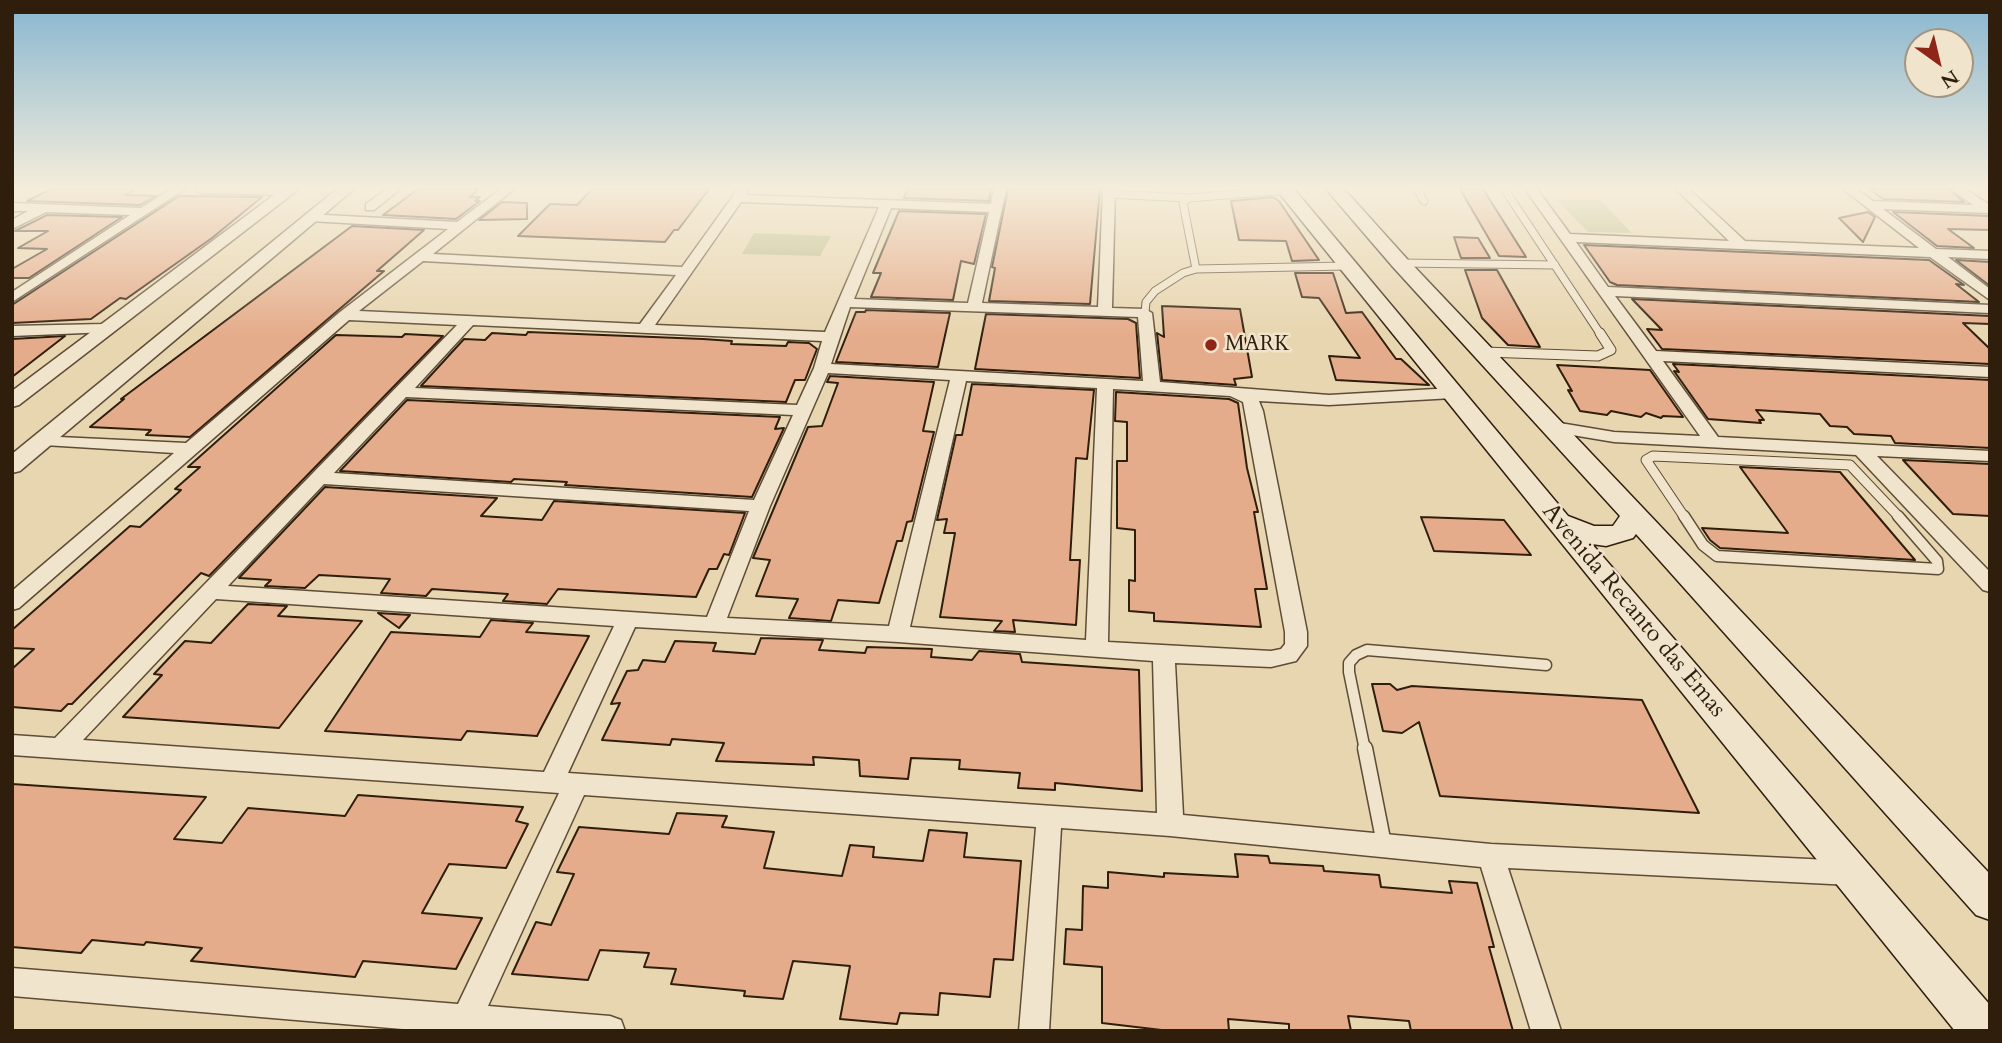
<!DOCTYPE html>
<style>
body{margin:0}
#map{position:relative;width:2002px;height:1043px;overflow:hidden;background:#e8d6b0;font-family:Cardo,serif}
canvas{display:block}
.frame{position:absolute;inset:0;border:14px solid #301e0d;pointer-events:none}
.north{position:absolute;left:1904px;top:28px;width:70px;height:70px;box-sizing:border-box;background:#f0e4cc;border:2px solid #a39580;border-radius:50%;rotate:146deg;font-size:19px;font-weight:700;line-height:28px;text-align:center;color:#301e0d}
.north::after{content:'';display:block;margin:auto;width:24px;height:32px;background:#8f2418;clip-path:polygon(50% 0,100% 100%,50% 72%,0 100%)}
</style>
<div id="map">
<canvas width="2002" height="1043"></canvas>
<div class="frame"></div>
<div class="north">N</div>
</div>
<script>
const ctx = document.querySelector('canvas').getContext('2d');
ctx.lineJoin = 'round';
function fill(path, color) {
  ctx.fillStyle = color;
  ctx.fill(path, 'evenodd');
}
function toPath(rows) {
  const path = new Path2D();
  for (const r of rows) {
    path.moveTo(r[0], r[1]);
    for (let i = 2; i < r.length; i += 2) path.lineTo(r[i], r[i + 1]);
  }
  return path;
}
function trace(path, color, width, dash) {
  ctx.strokeStyle = color;
  ctx.lineWidth = width;
  ctx.lineCap = dash ? 'butt' : 'round';
  ctx.setLineDash(dash || []);
  ctx.stroke(path);
}
function write(font, color, halo, rows, align = 'center') {
  ctx.font = font + ' Cardo,serif';
  ctx.lineWidth = 5;
  ctx.setLineDash([]);
  ctx.textBaseline = 'middle';
  ctx.strokeStyle = halo;
  ctx.fillStyle = color;
  for (const [text, x, y, turn = 0] of rows) {
    ctx.save();
    ctx.translate(x, y);
    ctx.rotate((+turn || 0) * Math.PI / 180);
    ctx.textAlign = isNaN(turn) ? turn : align;
    if (halo) ctx.strokeText(text, 0, 0);
    ctx.fillText(text, 0, 0);
    ctx.restore();
  }
}
fill(toPath([
 [1557,200,1600,200,1632,233,1588,232],
 [754,233,831,236,820,256,742,254]
]), '#babc88');
const building = toPath([
 [51,189,136,189,125,195,156,196,140,205,27,201,51,189],
 [418,189,479,189,470,197,480,197,475,201,480,201,456,219,383,215,418,189],
 [592,189,709,189,678,230,674,230,665,242,518,236,550,204,577,205,592,189],
 [907,189,991,189,989,201,904,198,907,189],
 [1008,189,1100,189,1090,304,989,301,995,268,992,267,1008,189],
 [1460,189,1483,189,1526,257,1499,256,1460,189],
 [1869,189,1949,189,1964,202,1883,199,1869,189],
 [179,196,262,197,212,238,126,299,120,298,91,319,12,323,12,305,179,196],
 [1273,197,1279,201,1319,260,1292,261,1286,241,1239,240,1231,201,1273,197],
 [502,202,527,203,527,219,479,220,502,202],
 [899,211,986,214,974,264,961,261,953,300,871,297,881,273,873,273,899,211],
 [1868,212,1875,217,1863,242,1839,218,1868,212],
 [1893,212,1990,216,1990,230,1948,229,1974,248,1937,246,1893,212],
 [47,215,122,217,29,278,12,278,12,269,47,249,18,248,48,231,15,231,47,215],
 [352,226,424,230,377,271,384,271,190,437,146,435,151,430,90,427,124,399,121,399,352,226],
 [1454,237,1478,238,1490,258,1461,258,1454,237],
 [1584,245,1929,260,1964,285,1956,284,1979,302,1617,285,1610,282,1584,245],
 [1956,260,1990,262,1990,286,1956,260],
 [1465,270,1497,270,1540,347,1508,345,1482,318,1465,270],
 [1295,273,1333,273,1346,313,1362,312,1396,359,1401,359,1429,385,1336,380,1329,356,1360,358,1319,298,1302,297,1295,273],
 [1632,299,1990,316,1990,324,1963,323,1990,349,1990,364,1662,349,1647,329,1662,330,1632,299],
 [1162,306,1240,309,1252,377,1234,379,1236,385,1162,380,1157,333,1164,337,1162,306],
 [866,310,950,313,938,367,836,362,856,312,865,312,866,310],
 [986,314,1128,319,1136,323,1140,378,975,369,986,314],
 [528,332,703,339,732,341,731,344,786,346,788,342,809,343,817,349,805,380,795,380,786,402,421,386,464,339,485,340,492,333,526,335,528,332],
 [405,334,443,336,209,576,201,573,72,704,68,704,61,711,12,707,12,669,34,649,12,648,12,630,130,526,140,527,181,490,175,489,200,467,188,467,336,335,402,337,405,334],
 [65,336,12,377,12,339,65,336],
 [1673,364,1990,380,1990,448,1895,443,1891,436,1854,434,1847,427,1830,426,1820,414,1756,410,1764,420,1759,420,1761,423,1708,419,1674,371,1679,372,1673,364],
 [1557,365,1650,370,1683,417,1663,416,1661,418,1646,413,1641,417,1611,411,1607,415,1580,411,1568,390,1572,391,1557,365],
 [830,376,934,382,923,431,934,432,912,521,907,522,902,541,897,541,879,603,838,600,831,621,789,618,798,599,756,596,770,560,753,558,808,427,822,426,838,383,827,382,830,376],
 [972,384,1094,390,1087,459,1076,458,1070,560,1080,560,1076,625,1013,620,1015,632,994,631,1002,621,940,617,955,533,944,533,947,519,937,520,956,435,962,435,972,384],
 [1116,392,1229,399,1238,403,1247,468,1258,512,1254,512,1267,589,1255,589,1261,627,1154,621,1154,613,1129,611,1129,580,1135,581,1135,530,1117,528,1117,461,1127,461,1127,422,1115,421,1116,392],
 [407,400,780,417,775,429,784,428,752,497,565,485,567,482,514,479,511,482,340,471,407,400],
 [1903,460,1990,464,1990,516,1953,514,1903,460],
 [1740,467,1840,472,1915,560,1720,548,1710,540,1702,528,1788,533,1740,467],
 [325,487,497,498,481,516,542,520,554,501,745,513,729,555,724,554,717,569,709,569,696,597,558,589,547,604,503,601,508,594,432,589,426,596,381,593,390,579,319,575,305,588,265,586,271,580,239,578,325,487],
 [1421,517,1504,520,1531,555,1434,551,1421,517],
 [248,604,287,606,278,616,362,621,279,728,123,717,162,675,154,674,185,641,211,643,248,604],
 [378,613,410,615,399,628,378,613],
 [491,620,533,623,526,632,589,636,537,736,467,731,461,740,325,731,391,632,480,637,491,620],
 [761,638,823,640,819,650,865,653,867,647,932,649,931,657,972,660,979,651,1020,654,1022,662,1139,670,1142,791,1055,783,1055,790,1018,788,1020,773,959,769,960,760,911,758,908,779,860,776,859,760,813,757,814,765,716,761,724,743,672,739,670,745,602,740,620,703,611,704,627,671,638,670,643,660,665,662,675,641,716,643,713,651,755,654,761,638],
 [1372,684,1390,684,1397,690,1412,686,1642,700,1699,813,1440,796,1419,722,1402,733,1383,731,1372,684],
 [12,784,206,797,174,839,222,843,248,808,345,816,358,795,523,807,516,821,528,824,506,868,449,864,422,913,482,918,456,969,363,961,355,977,191,961,202,948,146,942,144,945,92,940,81,953,12,947,12,784],
 [677,813,727,816,722,827,774,832,764,868,842,876,850,845,874,847,873,857,923,861,929,830,967,833,964,857,1021,861,1013,960,994,959,990,997,940,993,938,1015,900,1013,897,1024,840,1019,850,966,793,961,783,999,744,996,745,991,671,984,676,969,644,967,649,953,600,950,588,980,512,974,536,922,551,925,574,874,557,872,579,827,669,834,677,813],
 [1235,854,1268,856,1270,863,1323,866,1324,871,1379,875,1381,887,1452,893,1449,881,1477,883,1494,947,1489,947,1513,1031,1411,1031,1409,1021,1348,1016,1351,1031,1289,1031,1289,1024,1228,1019,1229,1031,1170,1031,1102,1023,1102,967,1064,964,1066,929,1082,930,1083,886,1108,888,1108,872,1164,877,1164,873,1238,877,1235,854]
]);
fill(building, '#e5ac8b');
trace(building, '#301e0d', 2);
const serviceFar3 = toPath([
 [1417,189,1424,201],
 [1505,190,1601,335],
 [1109,194,1189,198,1286,190],
 [1189,198,1183,203,1196,269],
 [1400,263,1555,265],
 [1145,313,1146,302,1155,291,1183,273,1196,269,1347,266]
]);
const serviceFar2 = toPath([
 [1485,352,1598,356,1611,350,1600,333],
 [1685,518,1646,460,1653,456,1850,465,1900,518]
]);
const serviceFar1 = toPath([
 [1684,516,1703,545,1717,556,1938,569,1937,561,1898,516],
 [1365,750,1349,672,1349,663,1356,655,1367,650,1546,665]
]);
const service = toPath([
 [1365,748,1384,844]
]);
const minor = toPath([
 [171,189,185,189,12,302,12,292,130,215,46,212,12,229,12,220,28,211,12,211,12,203,141,208,171,189],
 [195,189,292,189,294,191,288,195,201,193,195,189],
 [387,189,400,189,374,210,366,210,366,204,387,189],
 [501,189,514,189,433,254,682,267,738,189,748,189,746,195,991,204,994,189,1006,189,982,303,1098,307,1103,189,1115,189,1112,308,1145,309,1152,313,1160,382,1329,395,1453,388,1461,393,1453,398,1329,405,1259,401,1263,411,1307,632,1307,646,1296,661,1271,667,1175,663,1183,815,1491,844,1851,861,1861,865,1864,873,1861,881,1851,885,1508,868,1561,1031,1531,1031,1481,867,1170,836,1061,828,1049,1031,1019,1031,1036,827,584,795,488,1006,610,1016,621,1020,625,1031,426,1031,12,996,12,968,458,1004,559,793,12,755,12,735,55,738,457,325,349,320,19,608,12,610,12,591,174,453,44,445,38,444,35,440,38,436,186,443,340,312,448,229,310,221,306,220,306,214,457,222,501,189],
 [741,202,879,207,825,332,655,325,741,202],
 [891,208,989,212,968,303,854,299,891,208],
 [423,261,676,275,640,324,359,311,423,261],
 [850,307,1138,317,1143,381,831,364,850,307],
 [473,325,822,341,814,368,797,405,415,388,473,325],
 [828,373,950,380,889,626,727,618,770,506,828,373],
 [966,381,1097,388,1086,640,910,627,966,381],
 [1113,389,1230,396,1243,402,1285,632,1285,644,1281,649,1271,651,1108,642,1113,389],
 [406,397,793,415,754,500,334,473,406,397],
 [324,484,749,511,707,617,228,586,324,484],
 [216,599,614,626,544,772,83,740,216,599],
 [635,627,898,642,1153,661,1157,813,568,773,635,627],
 [1525,189,1537,189,1570,234,1729,241,1676,189,1689,189,1745,241,1919,248,1843,189,1856,189,1873,201,1973,205,1951,189,1965,189,1990,205,1990,213,1883,209,1936,249,1990,251,1990,259,1948,257,1990,289,1990,300,1930,257,1576,242,1608,287,1990,305,1990,313,1615,296,1656,351,1990,367,1990,377,1663,361,1718,437,1990,451,1990,461,1877,456,1990,572,1990,592,1983,590,1856,455,1614,442,1548,431,1545,427,1548,423,1554,422,1614,432,1700,436,1525,189],
 [104,324,109,326,112,329,109,332,12,336,12,326,104,324]
]);
const tertiary = toPath([
 [282,189,299,189,19,405,12,407,12,391,282,189],
 [337,189,354,189,20,471,12,473,12,454,337,189]
]);
const secondary = toPath([
 [1276,189,1294,189,1568,516,1594,526,1613,526,1620,516,1393,267,1326,189,1344,189,1407,259,1990,874,1990,920,1976,915,1636,534,1633,538,1606,546,1592,544,1990,1005,1990,1031,1955,1031,1276,189]
]);
trace(serviceFar3, '#5e4c36', 9);
trace(serviceFar2, '#5e4c36', 11);
trace(serviceFar1, '#5e4c36', 13);
trace(service, '#5e4c36', 17);
trace(minor, '#5e4c36', 3);
trace(tertiary, '#5e4c36', 3);
trace(secondary, '#301e0d', 3);
trace(serviceFar3, '#f0e4cc', 7);
trace(serviceFar2, '#f0e4cc', 9);
trace(serviceFar1, '#f0e4cc', 10);
trace(service, '#f0e4cc', 14);
fill(minor, '#f0e4cc');
fill(tertiary, '#f0e4cc');
fill(secondary, '#f0e4cc');
const sky = ctx.createLinearGradient(0, 0, 0, 335);
sky.addColorStop(0, '#87b6d0');
sky.addColorStop(0.56, '#f5eddb');
sky.addColorStop(1, '#f5eddb00');
ctx.fillStyle = sky;
ctx.fillRect(0, 0, 2002, 335);
for (const [x, y, r, color] of [
 [1211,345,7,"#8f2418"]
]) {
  const dot = new Path2D();
  dot.arc(x, y, r, 0, 2 * Math.PI);
  ctx.fillStyle = color;
  ctx.fill(dot);
  trace(dot, '#f0e4cc', 2.5);
}
write('21px', '#301e0d', '#f0e4cc', [
 ["MARK",1225,345]
], 'left');
write('24px', '#301e0d', '#f0e4cc', [
 ["Avenida Recanto das Emas",1633,611,50]
]);
</script>
